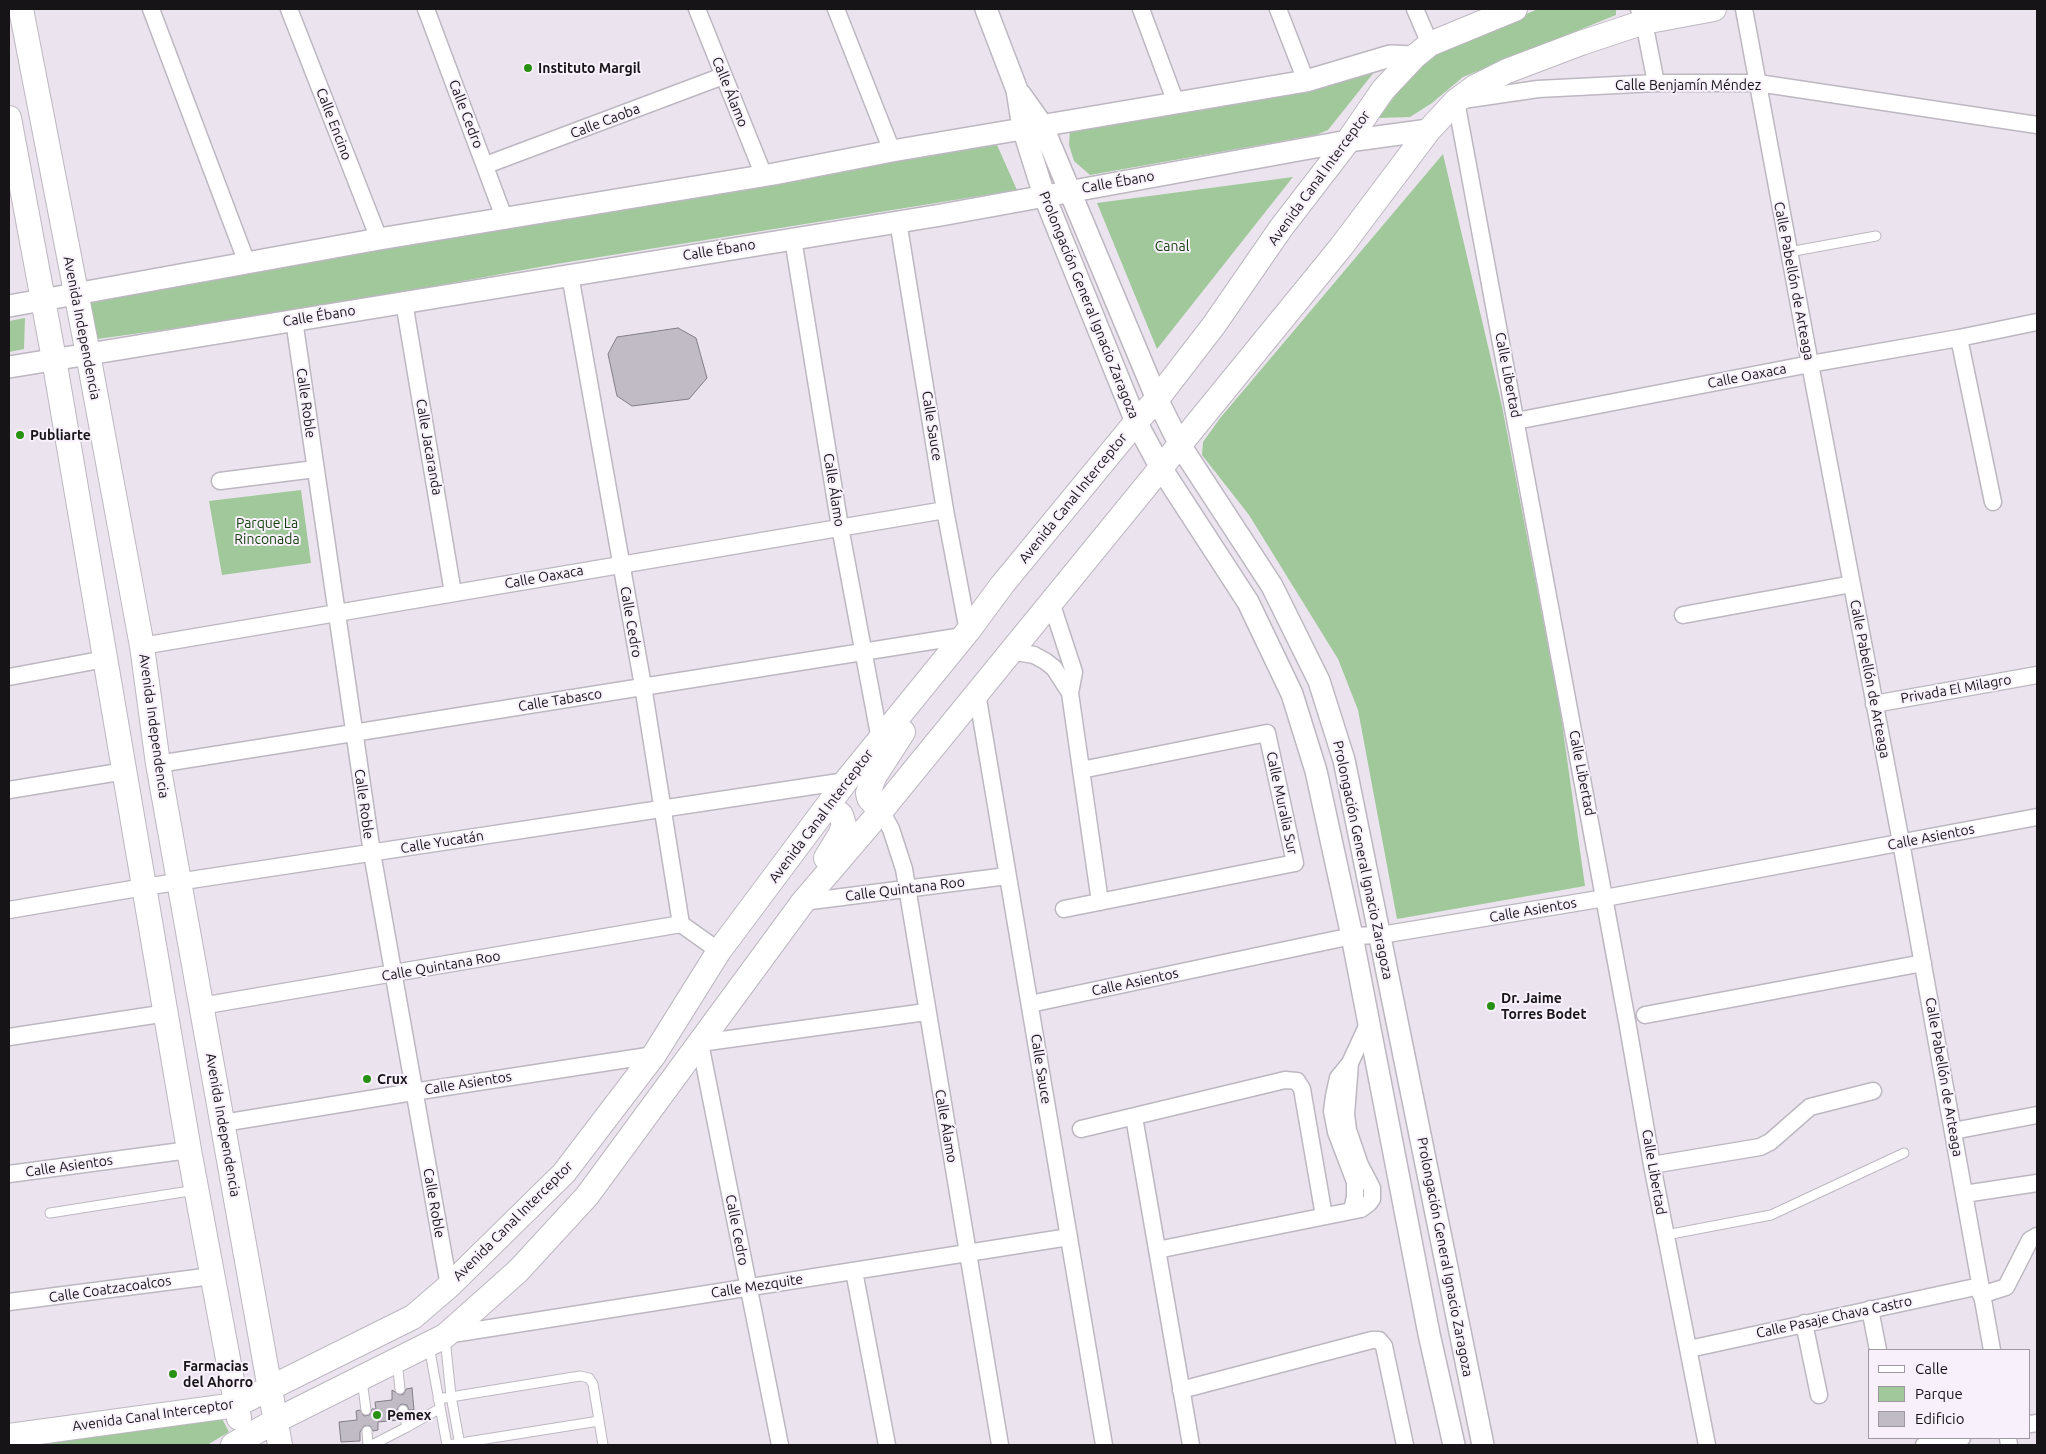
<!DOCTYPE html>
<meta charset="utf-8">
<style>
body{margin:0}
#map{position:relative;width:2046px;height:1454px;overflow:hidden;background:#ebe4ef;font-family:Ubuntu,sans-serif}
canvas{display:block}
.frame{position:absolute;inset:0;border:10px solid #171418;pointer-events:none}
.legend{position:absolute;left:1868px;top:1349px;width:162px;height:90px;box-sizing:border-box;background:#f8f1fc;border:1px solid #9e99a1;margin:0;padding:6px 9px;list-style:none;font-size:15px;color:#171418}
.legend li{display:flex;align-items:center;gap:10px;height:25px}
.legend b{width:25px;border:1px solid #9e99a1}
</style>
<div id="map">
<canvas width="2046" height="1454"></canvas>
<div class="frame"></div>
<ul class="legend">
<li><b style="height:6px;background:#fff"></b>Calle</li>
<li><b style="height:14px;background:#a1c89b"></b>Parque</li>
<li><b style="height:14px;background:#c1bbc5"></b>Edificio</li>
</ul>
</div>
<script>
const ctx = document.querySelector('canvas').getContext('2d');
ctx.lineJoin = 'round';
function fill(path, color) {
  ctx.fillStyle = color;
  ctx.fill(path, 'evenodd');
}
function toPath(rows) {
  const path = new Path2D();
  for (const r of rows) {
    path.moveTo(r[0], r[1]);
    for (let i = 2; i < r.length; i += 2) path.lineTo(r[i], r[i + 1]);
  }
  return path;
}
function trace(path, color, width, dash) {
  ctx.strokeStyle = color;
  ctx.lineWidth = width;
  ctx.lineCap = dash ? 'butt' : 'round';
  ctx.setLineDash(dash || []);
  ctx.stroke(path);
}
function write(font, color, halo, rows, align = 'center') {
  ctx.font = font + ' Ubuntu,sans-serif';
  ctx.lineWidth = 4;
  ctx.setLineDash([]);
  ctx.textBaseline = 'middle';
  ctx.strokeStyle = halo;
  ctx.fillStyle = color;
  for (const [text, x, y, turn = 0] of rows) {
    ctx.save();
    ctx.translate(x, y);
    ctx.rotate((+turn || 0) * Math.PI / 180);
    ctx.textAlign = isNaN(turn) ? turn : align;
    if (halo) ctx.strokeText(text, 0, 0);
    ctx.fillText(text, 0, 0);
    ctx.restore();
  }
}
fill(toPath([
 [1538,9,1616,9,1616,15,1463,77,1432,103,1410,117,1378,118,1420,64,1433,54],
 [1375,71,1328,130,1316,135,1090,175,1074,161,1069,145,1070,130],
 [997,145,1017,190,556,264,294,312,97,339,80,302,243,268],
 [1443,154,1502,406,1560,709,1585,886,1397,919,1358,710,1338,659,1249,515,1202,455,1203,442,1221,417],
 [1293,177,1157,349,1097,203],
 [25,318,24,349,9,352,9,321],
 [301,490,311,563,222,575,209,501],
 [219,1413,229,1432,207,1445,9,1445]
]), '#a1c89b');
const building = toPath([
 [678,328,696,338,707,378,689,399,632,406,617,396,608,354,617,337,678,328],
 [412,1388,414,1410,409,1410,407,1405,401,1404,397,1409,399,1420,378,1422,378,1430,373,1431,370,1426,364,1426,360,1432,360,1441,341,1442,339,1422,357,1420,356,1411,360,1410,364,1416,369,1415,372,1409,376,1409,375,1402,392,1400,392,1390,400,1395,404,1394,406,1389,412,1388]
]);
fill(building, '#c1bbc5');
trace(building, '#827d86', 1);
const service = toPath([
 [1789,252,1876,236],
 [50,1213,196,1190],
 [1666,1235,1771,1215,1904,1153],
 [445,1338,451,1396,460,1445],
 [429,1346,447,1445],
 [397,1361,400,1389],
 [362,1380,366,1410],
 [438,1399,580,1376,589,1378,593,1384,603,1445],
 [407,1427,439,1409],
 [367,1431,368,1445],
 [372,1445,407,1427,403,1410],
 [448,1445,599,1421]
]);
const minor = toPath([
 [151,9,247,263],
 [289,9,379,239],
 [426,9,505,220],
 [697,9,764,176],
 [836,9,892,151],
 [1141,9,1176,103],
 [1278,9,1306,81],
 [1415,9,1430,44],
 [1639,9,1644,22,1656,83],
 [1744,9,1810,364,1901,842,1992,1350],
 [486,165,723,76],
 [898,221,945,510,968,631],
 [793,239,840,527,880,740],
 [570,275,643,686,681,924,719,951],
 [404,302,453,593],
 [294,320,372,853,449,1286],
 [1959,338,1993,502],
 [1516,421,1810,364,1959,338,2037,322],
 [220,481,315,469],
 [1051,602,1074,672,1070,693,1100,902],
 [1683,615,1852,584],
 [142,646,945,510],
 [1010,653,1022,653,1034,655,1045,661,1054,668,1070,693],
 [9,677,105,659],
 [977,693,1104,1445],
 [1874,704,2037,675],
 [158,764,963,636],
 [9,790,125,771],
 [881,811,891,829,904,869,1000,1445],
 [803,902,1007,876],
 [1064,909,1295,863,1267,733,1081,770],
 [9,910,144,887,846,781],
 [1030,1004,1352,936,1381,935,1605,898,2037,817],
 [201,1006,681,924],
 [1645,1015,1923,963],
 [9,1037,167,1013],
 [1134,1117,1191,1445],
 [223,1123,413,1092,654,1055],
 [1081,1129,1285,1080,1297,1081,1302,1089,1324,1216],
 [1953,1131,2037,1115],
 [1652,1165,1760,1147,1770,1142,1810,1107,1873,1091],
 [9,1174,189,1150],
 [1964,1194,2037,1183],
 [1352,1210,1355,1197,1355,1182,1336,1132,1332,1111,1334,1096,1338,1078,1350,1063,1368,1024],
 [1157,1250,1361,1209,1369,1203,1372,1199,1372,1188,1360,1165,1348,1130,1346,1114,1350,1063],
 [854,1271,887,1445],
 [1981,1295,2006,1287,2030,1240,2037,1236],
 [9,1302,212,1276],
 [1870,1309,1878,1350],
 [1804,1323,1819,1395],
 [446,1335,1069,1237],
 [1689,1349,1980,1286],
 [1181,1390,1372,1340,1379,1340,1384,1346,1405,1445],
 [2030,1424,2037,1423],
 [2008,1438,2009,1445],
 [780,1445,700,1043,926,1012],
 [1707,1445,1652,1165,1627,1021,1456,101,1538,89,1656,83,1758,83,2037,125],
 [1924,1445,1962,1438]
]);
const tertiary = toPath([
 [986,9,1017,90,1023,128,1044,195,1136,422,1161,468,1248,602,1292,694,1316,771,1352,936,1429,1334,1454,1445],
 [1020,94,1042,125,1157,399,1180,445,1272,586,1319,681,1344,760,1483,1445],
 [9,306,379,239,774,174,892,151,1306,81,1390,56,1414,57],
 [9,367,941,215,1348,141,1429,130]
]);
const secondary = toPath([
 [21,9,88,354,142,646,158,764,280,1445],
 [9,118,54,359,189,1150,239,1418],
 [826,809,833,809,841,815,844,825,840,835,826,858],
 [881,811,869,798,868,793,874,777,903,732],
 [9,1436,236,1405,413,1317,449,1286,564,1173,654,1055,719,951,846,781,968,631,1002,585,1136,422,1157,399,1214,325,1281,228,1348,141,1383,90,1414,57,1430,44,1515,9],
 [233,1445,275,1421,445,1336,518,1271,587,1196,803,902,881,811,1341,247,1429,130,1456,101,1475,87,1507,71,1581,43,1644,22,1714,9]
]);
trace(service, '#bdb7c1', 11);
trace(minor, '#bdb7c1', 19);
trace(tertiary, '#bdb7c1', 24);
trace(secondary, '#bdb7c1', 26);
trace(service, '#fff', 9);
trace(minor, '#fff', 16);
trace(tertiary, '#fff', 21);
trace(secondary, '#fff', 24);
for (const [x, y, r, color] of [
 [528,68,5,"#289013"],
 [20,435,5,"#289013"],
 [1491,1006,5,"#289013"],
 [367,1079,5,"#289013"],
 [173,1374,5,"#289013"],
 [377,1415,5,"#289013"]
]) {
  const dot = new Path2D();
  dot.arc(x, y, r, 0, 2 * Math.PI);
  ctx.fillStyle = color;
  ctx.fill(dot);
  trace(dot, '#f8f1fc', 2);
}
write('bold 14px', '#171418', '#f8f1fc', [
 ["Instituto Margil",538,68],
 ["Publiarte",30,435],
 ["Dr. Jaime",1501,998],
 ["Torres Bodet",1501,1014],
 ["Crux",377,1079],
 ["Farmacias",183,1366],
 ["del Ahorro",183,1382],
 ["Pemex",387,1415]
], 'left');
write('14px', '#171418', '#f8f1fc', [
 ["Calle Benjamín Méndez",1688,85],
 ["Calle Álamo",730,92,68],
 ["Calle Cedro",466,114,69],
 ["Calle Caoba",605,121,-21],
 ["Calle Encino",334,124,69],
 ["Avenida Canal Interceptor",1319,178,-54],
 ["Calle Ébano",1118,182,-10],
 ["Calle Ébano",719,250,-9],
 ["Calle Pabellón de Arteaga",1794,281,79],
 ["Prolongación General Ignacio Zaragoza",1089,305,68],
 ["Calle Ébano",319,316,-9],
 ["Avenida Independencia",82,328,79],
 ["Calle Libertad",1508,375,79],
 ["Calle Oaxaca",1747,376,-11],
 ["Calle Roble",306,403,82],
 ["Calle Sauce",932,426,81],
 ["Calle Jacaranda",429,447,80],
 ["Calle Álamo",834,490,81],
 ["Avenida Canal Interceptor",1073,498,-51],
 ["Calle Oaxaca",544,577,-10],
 ["Calle Cedro",631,622,80],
 ["Calle Pabellón de Arteaga",1870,679,79],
 ["Privada El Milagro",1956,689,-10],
 ["Calle Tabasco",560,700,-9],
 ["Avenida Independencia",154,726,82],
 ["Calle Libertad",1582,773,79],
 ["Calle Muralia Sur",1282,803,78],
 ["Calle Roble",364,804,82],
 ["Avenida Canal Interceptor",821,816,-53],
 ["Calle Asientos",1931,837,-11],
 ["Calle Yucatán",442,842,-9],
 ["Prolongación General Ignacio Zaragoza",1363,860,78],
 ["Calle Quintana Roo",905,889,-7],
 ["Calle Asientos",1533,910,-10],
 ["Calle Quintana Roo",441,966,-10],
 ["Calle Asientos",1135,982,-12],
 ["Calle Sauce",1041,1069,81],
 ["Calle Pabellón de Arteaga",1944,1077,80],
 ["Calle Asientos",468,1083,-9],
 ["Avenida Independencia",223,1125,80],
 ["Calle Álamo",946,1126,80],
 ["Calle Asientos",69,1166,-8],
 ["Calle Libertad",1654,1172,80],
 ["Calle Roble",434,1203,80],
 ["Avenida Canal Interceptor",513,1221,-45],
 ["Calle Cedro",737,1230,79],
 ["Prolongación General Ignacio Zaragoza",1445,1257,79],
 ["Calle Mezquite",757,1286,-9],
 ["Calle Coatzacoalcos",110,1289,-8],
 ["Calle Pasaje Chava Castro",1834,1317,-12],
 ["Avenida Canal Interceptor",153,1415,-8]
]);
write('14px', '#133f0c', '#f8f1fc', [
 ["Canal",1172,246],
 ["Parque La",267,523],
 ["Rinconada",267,539]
]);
</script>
